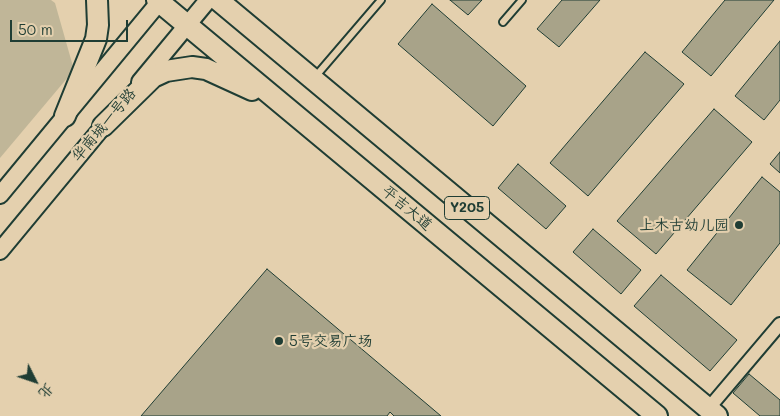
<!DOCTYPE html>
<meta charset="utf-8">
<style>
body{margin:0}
#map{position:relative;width:780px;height:416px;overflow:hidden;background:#e4d0ae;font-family:Mali,"LXGW WenKai TC",sans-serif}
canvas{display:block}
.north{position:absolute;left:10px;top:356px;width:50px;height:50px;-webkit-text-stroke:4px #e4d0ae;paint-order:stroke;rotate:131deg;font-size:14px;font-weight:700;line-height:20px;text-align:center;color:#1f3d34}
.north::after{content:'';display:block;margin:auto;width:18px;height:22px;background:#1f3d34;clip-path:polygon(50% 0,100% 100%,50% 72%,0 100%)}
.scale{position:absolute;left:10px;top:20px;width:118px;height:22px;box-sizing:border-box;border:2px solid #1f3d34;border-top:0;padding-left:6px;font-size:15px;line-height:18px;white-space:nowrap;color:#1f3d34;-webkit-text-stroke:4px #e4d0ae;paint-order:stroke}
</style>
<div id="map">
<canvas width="780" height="416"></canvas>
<div class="north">北</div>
<div class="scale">50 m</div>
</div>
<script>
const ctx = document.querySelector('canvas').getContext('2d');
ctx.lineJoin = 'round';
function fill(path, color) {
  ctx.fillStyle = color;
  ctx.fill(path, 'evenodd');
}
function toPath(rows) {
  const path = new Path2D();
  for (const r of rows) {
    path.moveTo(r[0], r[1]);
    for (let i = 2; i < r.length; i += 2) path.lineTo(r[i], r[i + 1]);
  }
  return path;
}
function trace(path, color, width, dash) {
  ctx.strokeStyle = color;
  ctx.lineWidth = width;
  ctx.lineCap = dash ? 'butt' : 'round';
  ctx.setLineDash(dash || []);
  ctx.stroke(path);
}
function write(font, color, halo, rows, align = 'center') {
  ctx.font = font + ' Mali,"LXGW WenKai TC",sans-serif';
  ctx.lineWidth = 4.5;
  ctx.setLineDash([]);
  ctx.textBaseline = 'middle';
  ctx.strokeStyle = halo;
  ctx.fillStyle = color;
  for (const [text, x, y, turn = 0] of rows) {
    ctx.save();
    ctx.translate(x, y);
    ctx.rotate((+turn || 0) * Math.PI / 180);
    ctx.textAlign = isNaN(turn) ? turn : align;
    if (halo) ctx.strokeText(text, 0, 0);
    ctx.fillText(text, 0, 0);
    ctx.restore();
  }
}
fill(toPath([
 [0,0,51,0,55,3,74,70,0,158]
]), '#c0b698');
const building = toPath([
 [450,0,482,0,468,15,450,0],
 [562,0,600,0,559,47,537,29,562,0],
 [725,0,774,0,711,76,682,52,725,0],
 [432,4,526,86,493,126,398,44,432,4],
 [780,41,780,100,764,120,735,96,780,41],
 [645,52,684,84,588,196,550,163,645,52],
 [714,109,752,142,656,254,617,221,714,109],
 [780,152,780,173,770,164,780,152],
 [518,164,566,206,546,229,498,188,518,164],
 [762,177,780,192,780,243,731,305,687,270,762,177],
 [593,229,641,270,621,294,573,252,593,229],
 [267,269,441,416,394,416,390,412,387,416,141,416,267,269],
 [661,275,737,340,710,371,634,306,661,275],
 [749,374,780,400,780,416,760,416,733,393,749,374]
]);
fill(building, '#a8a389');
trace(building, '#1f3d34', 1);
const service = toPath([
 [503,22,522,0],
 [315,77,381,0]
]);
const minor = toPath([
 [708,409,780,324]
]);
const tertiary = toPath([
 [140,82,208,0],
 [0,195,161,0],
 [0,251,110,118]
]);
const primary = toPath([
 [157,0,657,416],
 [218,0,717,416],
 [65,116,96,39,98,25,97,0],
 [103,126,153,77,166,71,192,67,206,69,252,90]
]);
trace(service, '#1f3d34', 10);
trace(minor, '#1f3d34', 16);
trace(tertiary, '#1f3d34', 20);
trace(primary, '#1f3d34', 24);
trace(service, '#e4d0ae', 6);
trace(minor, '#e4d0ae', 12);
trace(tertiary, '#e4d0ae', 16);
trace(primary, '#e4d0ae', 20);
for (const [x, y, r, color] of [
 [739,225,5,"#1f3d34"],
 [279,341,5,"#1f3d34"]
]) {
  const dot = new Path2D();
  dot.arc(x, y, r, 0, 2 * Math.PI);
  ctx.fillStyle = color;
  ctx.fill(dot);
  trace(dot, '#e4d0ae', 2);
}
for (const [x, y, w] of [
 [467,208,45]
]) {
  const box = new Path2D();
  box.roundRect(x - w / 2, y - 11.5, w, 23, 4);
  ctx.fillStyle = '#e4d0ae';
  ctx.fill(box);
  trace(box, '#1f3d34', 1);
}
write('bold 14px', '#1f3d34', null, [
 ["Y205",467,208]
]);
write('15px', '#1f3d34', '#e4d0ae', [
 ["华南城一号路",104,125,-50],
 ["平吉大道",407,208,40]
]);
write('15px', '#1f3d34', '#e4d0ae', [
 ["上木古幼儿园",729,225],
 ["5号交易广场",289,341,"left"]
], 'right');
</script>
